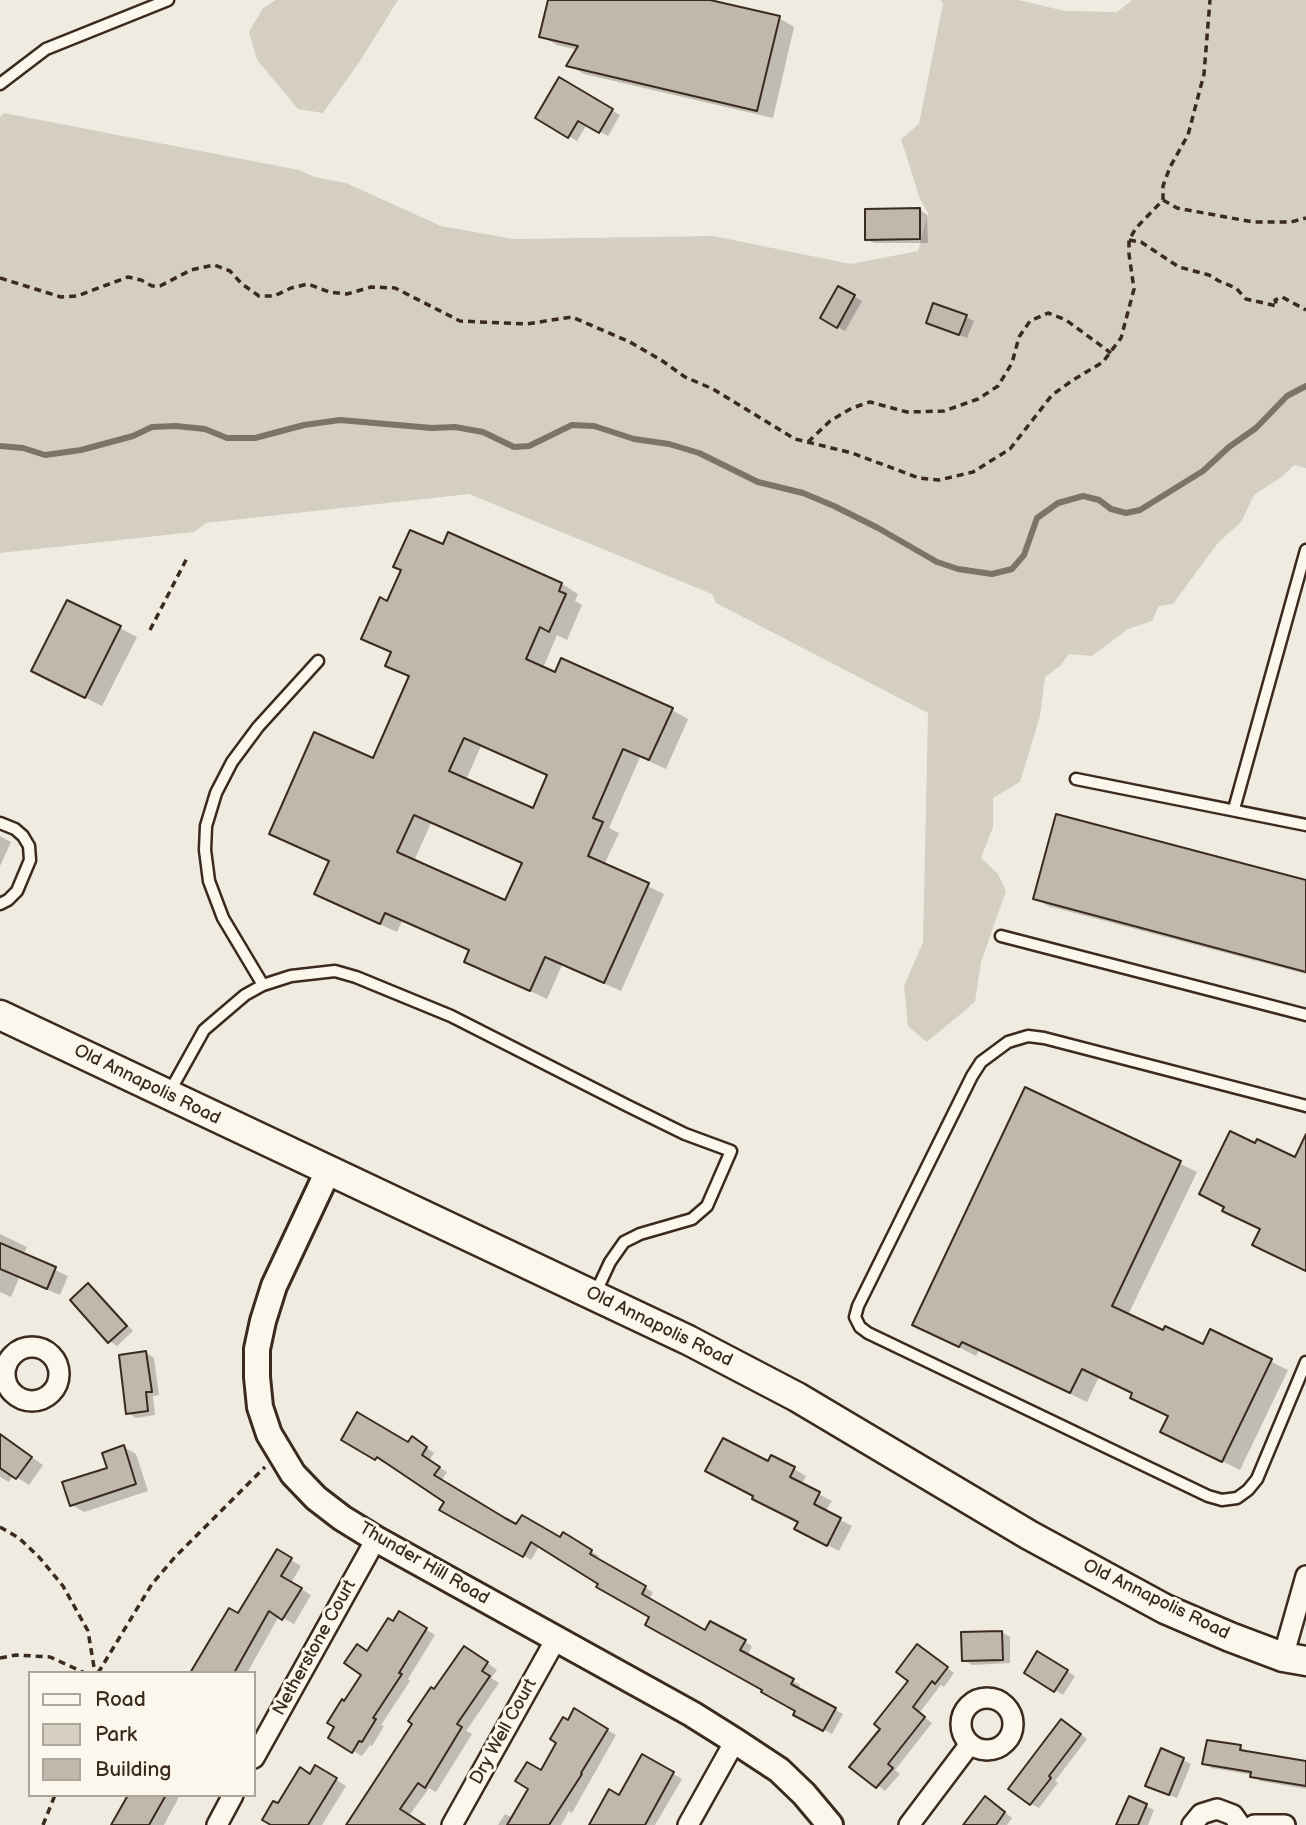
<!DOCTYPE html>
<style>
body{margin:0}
#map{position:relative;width:1306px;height:1825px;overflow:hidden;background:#f0ebe0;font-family:"Balsamiq Sans",sans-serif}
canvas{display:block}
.legend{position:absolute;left:28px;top:1671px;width:228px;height:126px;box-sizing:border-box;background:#fbf7ec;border:2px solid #aea59a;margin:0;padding:9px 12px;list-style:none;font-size:21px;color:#3b2a1e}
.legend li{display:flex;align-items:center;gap:14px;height:35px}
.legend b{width:35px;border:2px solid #aea59a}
</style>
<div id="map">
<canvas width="1306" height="1825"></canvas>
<ul class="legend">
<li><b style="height:9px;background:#fbf7ec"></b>Road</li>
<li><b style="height:19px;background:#d5cec3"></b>Park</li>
<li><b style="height:19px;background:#c0b8ad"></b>Building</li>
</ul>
</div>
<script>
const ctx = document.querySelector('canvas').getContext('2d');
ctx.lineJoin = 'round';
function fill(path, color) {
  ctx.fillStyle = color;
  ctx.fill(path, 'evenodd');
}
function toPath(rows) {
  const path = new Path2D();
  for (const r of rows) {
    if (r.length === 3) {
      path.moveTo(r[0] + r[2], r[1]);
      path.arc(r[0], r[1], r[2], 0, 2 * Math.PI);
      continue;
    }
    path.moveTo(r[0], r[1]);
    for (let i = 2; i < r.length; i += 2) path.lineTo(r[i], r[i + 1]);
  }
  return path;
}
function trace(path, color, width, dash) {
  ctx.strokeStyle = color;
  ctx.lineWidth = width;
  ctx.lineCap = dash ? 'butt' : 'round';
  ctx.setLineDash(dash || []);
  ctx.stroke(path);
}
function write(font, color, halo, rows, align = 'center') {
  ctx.font = font + ' "Balsamiq Sans",sans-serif';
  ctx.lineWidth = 6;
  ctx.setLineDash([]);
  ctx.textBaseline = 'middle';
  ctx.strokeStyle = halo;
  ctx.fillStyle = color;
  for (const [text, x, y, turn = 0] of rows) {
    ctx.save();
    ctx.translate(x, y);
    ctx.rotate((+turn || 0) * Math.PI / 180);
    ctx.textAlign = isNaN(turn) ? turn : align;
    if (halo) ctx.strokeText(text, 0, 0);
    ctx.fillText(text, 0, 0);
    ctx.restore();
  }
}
fill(toPath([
 [276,0,398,0,360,61,323,113,298,109,257,60,249,32,263,8],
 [941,0,1018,0,1065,11,1117,12,1132,0,1306,0,1306,468,1294,465,1283,476,1254,495,1241,522,1217,544,1173,604,1159,606,1152,621,1128,629,1092,656,1069,654,1060,666,1045,677,1040,716,1020,782,993,798,993,827,981,858,998,874,1006,891,981,962,975,1002,927,1042,908,1026,904,986,923,942,928,713,716,603,712,594,469,494,206,523,194,532,0,553,0,117,4,113,299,170,314,177,346,183,441,226,513,239,713,236,851,264,918,251,928,213,920,199,901,139,919,124,943,4]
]), '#d5cec3');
fill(toPath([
 [550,0,702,0,779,18,794,27,773,118,584,74,569,65,578,50,557,45,541,36],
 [560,80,620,115,608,136,587,124,577,141,538,117],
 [920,210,927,215,928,243,874,243,866,239],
 [839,288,862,301,845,331,822,318],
 [966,317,974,321,967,338,936,326],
 [449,534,562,584,578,594,575,601,582,605,567,640,557,635,543,668,672,710,688,719,666,769,640,757,609,828,619,833,604,865,664,894,621,991,562,965,547,999,466,961,471,951,402,921,397,932,333,903,316,893,331,862,271,833,374,761,410,678,387,665,393,653,364,638,388,603,444,547],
 [481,746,549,776,534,810,466,780],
 [431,823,523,864,506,902,414,861],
 [120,628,137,637,102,706,50,680],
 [0,836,11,842,0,866],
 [1306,882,1306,974,1048,906,1035,898],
 [1026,1090,1197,1172,1128,1315,1164,1332,1204,1346,1211,1331,1288,1370,1240,1470,1179,1440,1169,1417,1132,1397,1134,1394,1099,1377,1087,1402,979,1350,976,1356,914,1324],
 [0,1234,27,1247,23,1255,68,1276,60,1295,19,1278,11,1297,0,1292],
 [88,1285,96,1290,133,1331,117,1346,110,1341],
 [146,1353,154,1358,159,1395,153,1396,155,1415,136,1418,128,1413],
 [0,1435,43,1465,29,1485,13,1475,9,1482,0,1477],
 [343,1439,408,1444,420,1443,434,1453,429,1461,447,1472,441,1481,517,1526,561,1539,571,1539,599,1556,596,1560,653,1592,649,1600,706,1633,711,1623,752,1646,747,1656,800,1685,798,1689,843,1714,832,1734,795,1714,797,1710,540,1545,531,1560,484,1532,447,1501,385,1461,384,1463],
 [123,1447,136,1454,148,1491,84,1512,72,1505,109,1469],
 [769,1463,794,1469,806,1476,801,1485,832,1501,825,1512,852,1526,839,1551,809,1535],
 [278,1552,301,1566,291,1583,311,1595,294,1624,279,1616,247,1673,195,1673,239,1615],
 [400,1614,435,1635,408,1679,410,1681,381,1725,384,1726,372,1746,370,1745,362,1756,330,1738,344,1703,364,1675,369,1653],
 [1002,1632,1010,1637,1010,1663,972,1665,964,1660],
 [925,1651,954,1673,944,1687,941,1685,919,1713,932,1723,895,1770,900,1774,885,1791,852,1766,883,1729],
 [475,1654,497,1670,491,1678,499,1683,466,1731,472,1734,436,1792,429,1788,409,1816,423,1825,348,1825,435,1691],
 [1037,1654,1075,1676,1063,1695,1026,1672],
 [575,1711,616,1735,572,1813,569,1811,561,1825,498,1825,505,1814,513,1818],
 [1069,1725,1087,1739,1055,1781,1058,1783,1039,1808,1031,1804],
 [1240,1747,1248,1752,1306,1764,1306,1789,1260,1781,1253,1775,1212,1768,1204,1763],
 [642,1756,682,1779,655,1825,591,1825,620,1797],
 [1183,1760,1191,1764,1177,1798,1155,1790],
 [316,1767,346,1786,322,1825,274,1825,278,1806,311,1776],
 [130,1795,180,1795,164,1825,113,1825],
 [1130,1798,1154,1810,1148,1825,1118,1825],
 [993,1803,1012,1818,1007,1825,965,1825]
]), '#0003');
trace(toPath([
 [0,446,23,448,45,455,81,450,133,436,152,427,176,426,205,429,227,438,255,438,304,425,340,420,432,428,455,427,483,432,514,447,529,446,572,425,594,426,634,439,669,444,699,453,758,482,803,493,834,506,878,528,937,562,958,569,992,574,1012,569,1024,555,1037,518,1058,503,1083,496,1099,500,1111,509,1126,513,1140,510,1203,471,1229,447,1256,428,1287,396,1306,386]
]), '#7f7367', 6);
const building = toPath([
 [548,0,710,0,780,16,757,111,566,66,578,46,539,37,548,0],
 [559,77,613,109,599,133,578,121,568,138,535,118,559,77],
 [920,208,920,239,865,240,865,209,920,208],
 [838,286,855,295,837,328,820,318,838,286],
 [933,303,967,315,959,335,926,323,933,303],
 [410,530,443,544,448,532,562,583,559,591,566,594,549,632,540,627,526,659,555,672,561,658,673,708,649,760,623,749,593,818,603,822,588,856,649,883,604,983,545,957,530,991,464,962,469,950,385,913,380,924,314,894,329,861,269,834,314,732,373,758,409,676,385,666,391,652,361,639,380,597,387,601,401,570,393,567,410,530],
 [464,738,547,775,533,808,449,771,464,738],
 [414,815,522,863,505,900,397,852,414,815],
 [67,600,121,626,85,698,31,671,67,600],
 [1056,814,1306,880,1306,972,1033,899,1056,814],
 [1025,1087,1181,1161,1112,1306,1163,1330,1165,1326,1203,1344,1210,1329,1272,1359,1222,1462,1160,1432,1168,1416,1130,1398,1132,1393,1082,1369,1070,1393,962,1342,959,1347,912,1325,1025,1087],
 [1230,1131,1255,1143,1257,1139,1295,1157,1306,1134,1306,1271,1252,1245,1260,1229,1222,1211,1224,1207,1199,1194,1230,1131],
 [0,1243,56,1267,47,1289,0,1269,0,1243],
 [88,1283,127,1326,108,1343,70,1300,88,1283],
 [146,1351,152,1392,146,1392,148,1411,126,1414,119,1355,146,1351],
 [357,1412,408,1442,412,1436,427,1447,422,1455,440,1467,434,1475,505,1518,516,1524,522,1515,560,1537,563,1532,592,1550,590,1554,646,1586,642,1594,705,1630,710,1621,746,1640,740,1650,794,1679,791,1684,836,1708,823,1731,793,1715,795,1711,761,1692,762,1690,645,1625,649,1617,596,1587,598,1584,531,1542,523,1557,439,1510,444,1502,377,1457,375,1460,341,1440,357,1412],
 [0,1434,32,1457,16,1479,0,1468,0,1434],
 [723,1438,768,1461,771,1455,795,1467,790,1477,820,1492,814,1504,841,1518,827,1546,794,1529,798,1522,752,1499,753,1496,705,1471,723,1438],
 [124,1445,136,1484,70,1506,62,1482,107,1468,102,1453,124,1445],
 [277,1549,292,1558,281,1576,302,1588,282,1620,269,1611,234,1673,190,1673,229,1608,238,1613,277,1549],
 [399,1611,427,1628,399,1673,402,1674,373,1718,376,1719,362,1742,359,1741,352,1753,328,1738,334,1727,327,1723,342,1699,344,1701,361,1675,344,1663,357,1644,367,1651,388,1618,393,1621,399,1611],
 [1002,1631,1003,1660,962,1661,961,1632,1002,1631],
 [917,1644,948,1667,935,1684,932,1681,913,1707,925,1717,888,1764,893,1768,876,1788,849,1767,880,1729,874,1724,908,1681,896,1672,917,1644],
 [464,1646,488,1662,482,1671,490,1676,457,1724,462,1727,425,1788,418,1783,400,1809,425,1825,346,1825,412,1724,408,1721,431,1687,434,1689,464,1646],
 [1037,1651,1068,1670,1054,1692,1024,1673,1037,1651],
 [574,1708,608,1729,581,1773,582,1774,549,1825,507,1825,528,1789,515,1781,527,1762,541,1770,556,1743,550,1739,563,1717,568,1720,574,1708],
 [1061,1719,1081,1734,1049,1776,1051,1778,1030,1805,1008,1789,1061,1719],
 [1207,1740,1241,1745,1240,1750,1306,1761,1306,1786,1250,1777,1251,1772,1202,1764,1207,1740],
 [1161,1748,1184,1758,1169,1795,1145,1786,1161,1748],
 [642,1754,674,1772,645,1825,589,1825,609,1789,619,1795,642,1754],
 [315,1765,337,1778,308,1825,271,1825,262,1820,273,1801,278,1803,300,1767,310,1774,315,1765],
 [128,1795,166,1795,149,1825,111,1825,128,1795],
 [985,1796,1005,1812,996,1825,963,1825,985,1796],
 [1129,1796,1147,1804,1138,1825,1116,1825,1129,1796]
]);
fill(building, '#c0b8ad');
trace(building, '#3b2a1e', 2);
const service = toPath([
 [0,84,46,49,168,0],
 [1076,779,1306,825],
 [1234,809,1306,550],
 [0,823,15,829,23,836,29,846,30,860,17,891,8,900,0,904],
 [1001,936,1306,1015],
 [263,985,223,918,209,881,205,850,206,826,216,793,232,762,258,727,318,661],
 [170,1091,204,1030,245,995,263,985,291,976,335,971,356,977,451,1016,628,1106,685,1134,731,1151,707,1206,692,1219,640,1234,624,1242,610,1262,596,1292],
 [1306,1106,1044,1038,1028,1036,1008,1042,981,1062,972,1076,858,1306,855,1317,860,1327,868,1333,1208,1496,1222,1500,1237,1498,1248,1490,1257,1479,1306,1362]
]);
const minor = toPath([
 [32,1374,27],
 [1283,1657,1306,1576],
 [987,1724,26],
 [254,1758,376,1539],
 [217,1825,233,1795],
 [452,1825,556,1639],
 [688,1825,735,1741],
 [909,1825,970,1744],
 [1192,1825,1201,1814,1217,1809,1233,1815,1240,1825],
 [1254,1825,1285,1825]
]);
const tertiary = toPath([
 [328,1171,274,1286,263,1321,257,1349,257,1377,260,1407,269,1434,293,1474,316,1498,342,1518,376,1539,692,1714,735,1741,779,1770,804,1794,830,1825]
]);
const secondary = toPath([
 [0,1015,688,1340,797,1397,1029,1535,1165,1609,1230,1637,1283,1657,1306,1661]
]);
trace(service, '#3b2a1e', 15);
trace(minor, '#3b2a1e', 24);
trace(tertiary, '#3b2a1e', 30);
trace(secondary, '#3b2a1e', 33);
trace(toPath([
 [1163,200,1177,208,1253,222,1291,222,1306,218],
 [1129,240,1141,242,1179,267,1209,275,1219,281,1236,288,1246,299,1277,306,1275,300,1282,297,1306,310],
 [0,278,61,297,77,296,128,277,141,280,152,286,160,286,191,270,214,265,230,271,242,284,259,296,274,296,291,288,308,284,329,292,347,294,371,287,395,288,460,321,526,324,572,317,630,342,661,360,685,377,713,389,795,439,852,453,919,478,939,480,973,472,1010,449,1052,395,1073,380,1103,362,1121,338,1134,289,1129,254,1129,240,1136,228,1163,200,1163,186,1170,167,1188,135,1204,74,1210,0],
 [808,442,830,421,852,408,870,402,907,412,944,411,978,399,998,386,1012,363,1019,337,1030,321,1048,313,1066,320,1111,353],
 [150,630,187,558],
 [0,1527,19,1538,39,1557,63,1586,88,1631,95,1673],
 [0,1658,16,1655,50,1657,85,1673],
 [98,1673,152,1584,175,1557,265,1467],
 [43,1825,55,1795]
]), '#3b2a1e', 3.5, [7, 5]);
trace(service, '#fbf7ec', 10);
trace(minor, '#fbf7ec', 19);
trace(tertiary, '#fbf7ec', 24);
trace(secondary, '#fbf7ec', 28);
write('18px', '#3b2a1e', '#fbf7ec', [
 ["Old Annapolis Road",147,1085,26],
 ["Old Annapolis Road",659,1327,26],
 ["Thunder Hill Road",424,1564,30],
 ["Old Annapolis Road",1156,1600,26],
 ["Netherstone Court",315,1648,-61],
 ["Dry Well Court",504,1732,-61]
]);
</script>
